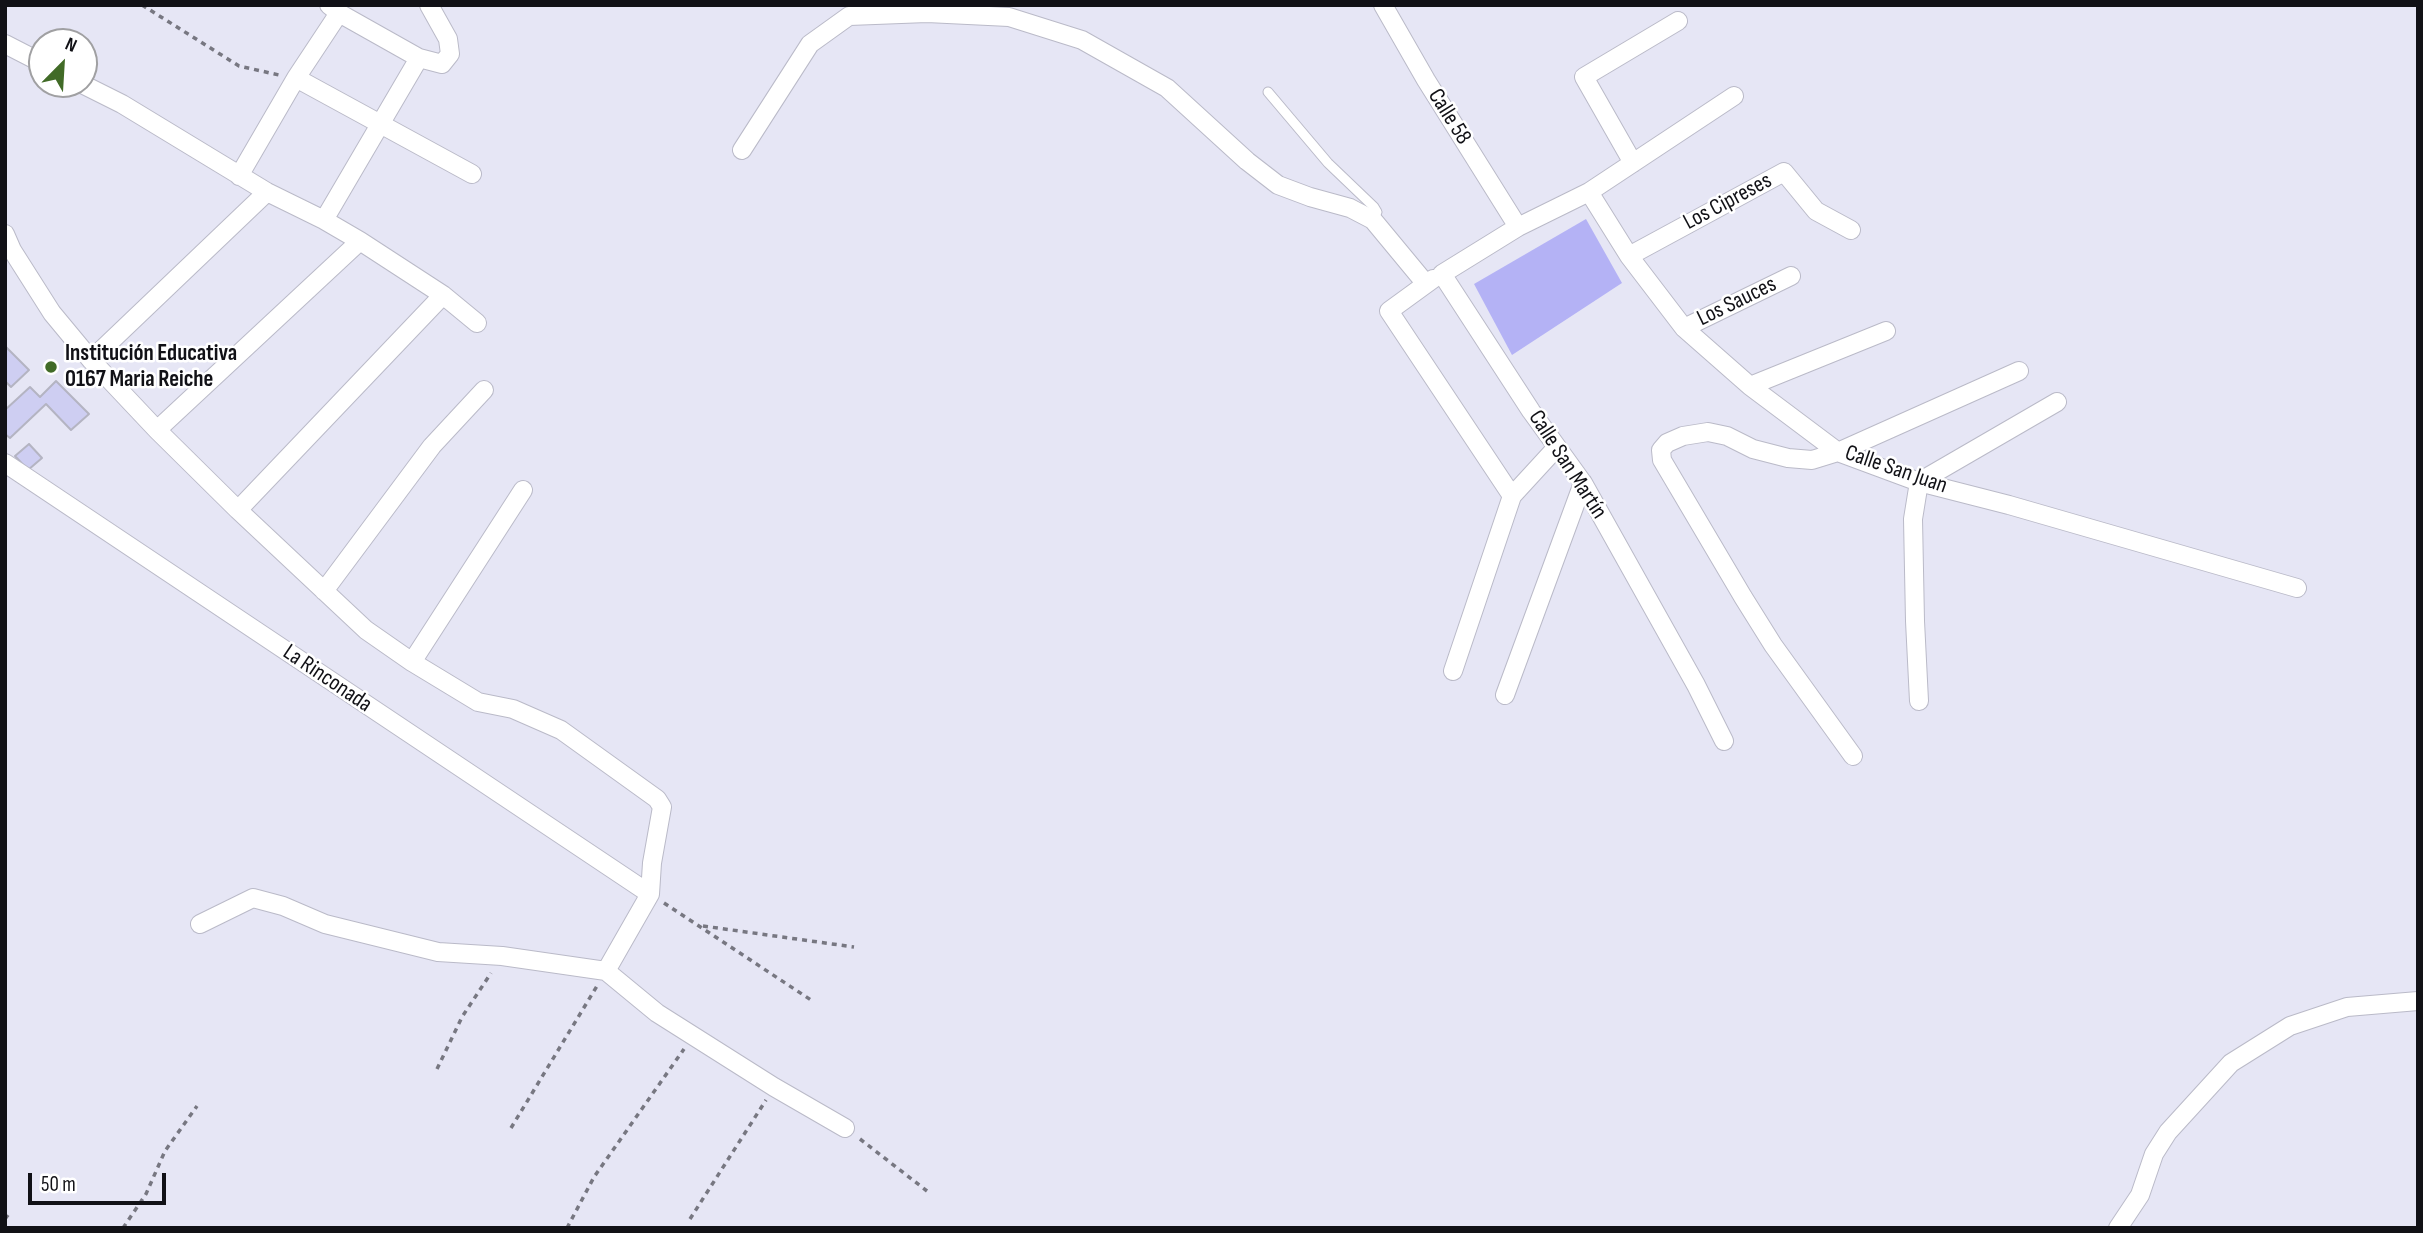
<!DOCTYPE html>
<meta charset="utf-8">
<style>
body{margin:0}
#map{position:relative;width:2423px;height:1233px;overflow:hidden;background:#e6e6f5;font-family:"Sofia Sans Condensed",sans-serif}
canvas{display:block}
.frame{position:absolute;inset:0;border:7px solid #111116;pointer-events:none}
.north{position:absolute;left:28px;top:28px;width:70px;height:70px;box-sizing:border-box;background:#fff;border:2px solid #a0a0a2;border-radius:50%;rotate:24deg;font-size:19px;font-weight:700;line-height:28px;text-align:center;color:#111116}
.north::after{content:'';display:block;margin:auto;width:24px;height:32px;background:#416b27;clip-path:polygon(50% 0,100% 100%,50% 72%,0 100%)}
.scale{position:absolute;left:28px;top:1173px;width:138px;height:32px;box-sizing:border-box;border:4px solid #111116;border-top:0;padding-left:9px;font-size:21px;line-height:24px;white-space:nowrap;color:#111116;-webkit-text-stroke:5px #fff;paint-order:stroke}
</style>
<div id="map">
<canvas width="2423" height="1233"></canvas>
<div class="frame"></div>
<div class="north">N</div>
<div class="scale">50 m</div>
</div>
<script>
const ctx = document.querySelector('canvas').getContext('2d');
ctx.lineJoin = 'round';
function fill(path, color) {
  ctx.fillStyle = color;
  ctx.fill(path, 'evenodd');
}
function toPath(rows) {
  const path = new Path2D();
  for (const r of rows) {
    path.moveTo(r[0], r[1]);
    for (let i = 2; i < r.length; i += 2) path.lineTo(r[i], r[i + 1]);
  }
  return path;
}
function trace(path, color, width, dash) {
  ctx.strokeStyle = color;
  ctx.lineWidth = width;
  ctx.lineCap = dash ? 'butt' : 'round';
  ctx.setLineDash(dash || []);
  ctx.stroke(path);
}
function write(font, color, halo, rows, align = 'center') {
  ctx.font = font + ' "Sofia Sans Condensed",sans-serif';
  ctx.lineWidth = 5;
  ctx.setLineDash([]);
  ctx.textBaseline = 'middle';
  ctx.strokeStyle = halo;
  ctx.fillStyle = color;
  for (const [text, x, y, turn = 0] of rows) {
    ctx.save();
    ctx.translate(x, y);
    ctx.rotate((+turn || 0) * Math.PI / 180);
    ctx.textAlign = isNaN(turn) ? turn : align;
    if (halo) ctx.strokeText(text, 0, 0);
    ctx.fillText(text, 0, 0);
    ctx.restore();
  }
}
fill(toPath([
 [1586,219,1622,283,1512,355,1474,284]
]), '#b4b2f5');
const building = toPath([
 [5,346,29,370,11,387,5,381,5,346],
 [56,381,89,414,71,430,46,404,10,438,5,434,5,410,30,387,40,397,56,381],
 [29,444,42,458,28,470,15,456,29,444]
]);
fill(building, '#cecef2');
trace(building, '#b4b4c2', 2);
const lane = toPath([
 [1268,92,1328,163,1374,207,1377,212,1373,220]
]);
const street = toPath([
 [329,5,339,13,419,58,442,64,450,54,448,39,429,5],
 [1383,5,1426,80,1518,227],
 [5,44,42,63],
 [296,78,472,174],
 [82,84,122,104,267,192,324,220,360,241,443,295,477,323],
 [742,150,810,44,849,16,927,13,1009,17,1082,40,1167,88,1247,161,1278,185,1310,197,1350,208,1373,220,1426,284],
 [1633,163,1584,77,1678,21],
 [239,176,296,78,339,13],
 [1589,192,1734,96],
 [324,220,419,58],
 [5,234,12,250,52,313,91,360,157,430,238,510,366,630,412,662,478,702,513,709,561,730,657,799,662,807,652,863,650,894,606,971],
 [1629,256,1784,172,1816,211,1851,230],
 [1433,279,1389,311,1512,496],
 [1684,328,1791,276],
 [91,360,267,192],
 [1750,386,1886,331],
 [157,430,360,241],
 [5,463,650,894],
 [238,510,443,295],
 [324,591,432,446,484,390],
 [412,662,523,490],
 [1453,671,1512,496,1557,447],
 [1505,695,1583,483],
 [1919,701,1915,621,1913,519,1919,482,2057,402],
 [1724,741,1696,685,1583,483,1531,411,1442,274,1518,227,1589,192,1629,256,1684,328,1750,386,1838,452,1919,482,2009,505,2297,588],
 [1853,756,1773,645,1743,597,1662,460,1661,450,1667,443,1683,436,1708,432,1727,436,1753,449,1788,458,1812,460,1838,452,2019,371],
 [200,924,253,898,283,906,325,924,438,952,502,956,606,971,657,1013,774,1087,845,1128],
 [2118,1228,2140,1195,2154,1154,2168,1132,2231,1063,2290,1026,2347,1007,2418,1001]
]);
trace(lane, '#babac8', 11);
trace(street, '#babac8', 20);
trace(toPath([
 [142,5,239,66,279,75],
 [664,903,811,1000],
 [703,926,854,947],
 [437,1069,462,1017,491,973],
 [511,1128,597,986],
 [860,1139,927,1191],
 [5,1219,8,1215],
 [690,1219,766,1100],
 [123,1228,146,1194,165,1151,197,1106],
 [567,1228,594,1177,684,1049]
]), '#777781', 3.5, [5, 5]);
trace(lane, '#fff', 9);
trace(street, '#fff', 18);
for (const [x, y, r, color] of [
 [51,367,7,"#416b27"]
]) {
  const dot = new Path2D();
  dot.arc(x, y, r, 0, 2 * Math.PI);
  ctx.fillStyle = color;
  ctx.fill(dot);
  trace(dot, '#fff', 2.5);
}
write('23px', '#111116', '#fff', [
 ["Calle 58",1449,117,58],
 ["Los Cipreses",1728,202,-28],
 ["Los Sauces",1737,302,-26],
 ["Calle San Martín",1567,465,57],
 ["Calle San Juan",1896,470,19],
 ["La Rinconada",327,679,34]
]);
write('bold 23px', '#111116', '#fff', [
 ["Institución Educativa",65,354],
 ["0167 Maria Reiche",65,380]
], 'left');
</script>
